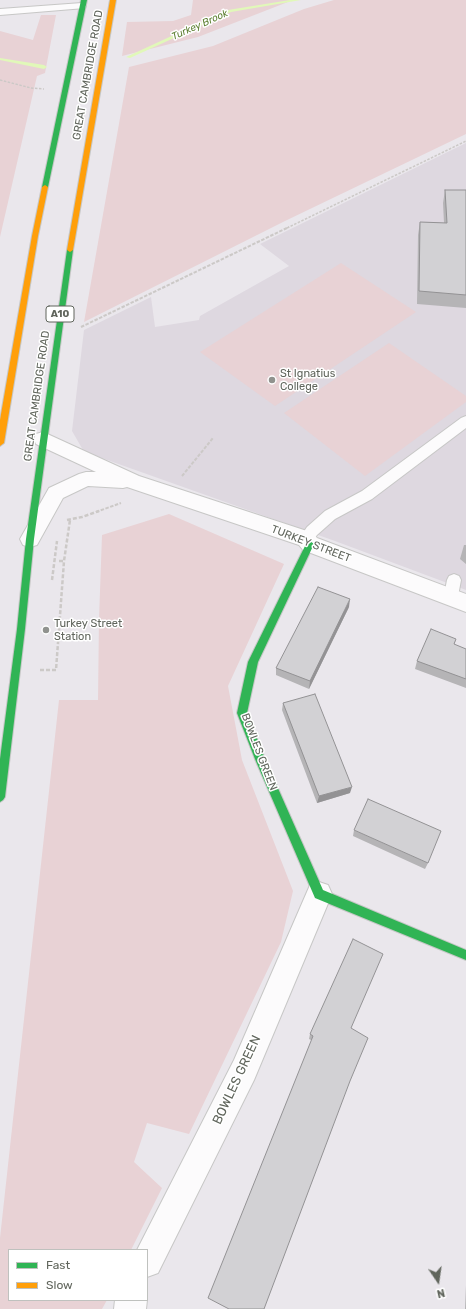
<!DOCTYPE html>
<style>
body{margin:0}
#map{position:relative;width:466px;height:1309px;overflow:hidden;background:#eae7ec;font-family:Rubik,sans-serif}
canvas{display:block}
.legend{position:absolute;left:8px;top:1249px;width:140px;height:52px;box-sizing:border-box;background:#fff;border:1px solid #bfc1be;margin:0;padding:5px 7px;list-style:none;font-size:12px;color:#60655c}
.legend li{display:flex;align-items:center;gap:8px;height:20px}
.legend b{width:20px;border:1px solid #bfc1be}
.north{position:absolute;left:418px;top:1261px;width:40px;height:40px;-webkit-text-stroke:3px #fff;paint-order:stroke;rotate:167deg;font-size:11px;font-weight:700;line-height:16px;text-align:center;color:#60655c}
.north::after{content:'';display:block;margin:auto;width:14px;height:18px;background:#60655c;clip-path:polygon(50% 0,100% 100%,50% 72%,0 100%)}
</style>
<div id="map">
<canvas width="466" height="1309"></canvas>
<ul class="legend">
<li><b style="height:5px;background:#30b455"></b>Fast</li>
<li><b style="height:5px;background:#ff9f0a"></b>Slow</li>
</ul>
<div class="north">N</div>
</div>
<script>
const ctx = document.querySelector('canvas').getContext('2d');
ctx.lineJoin = 'round';
function fill(path, color) {
  ctx.fillStyle = color;
  ctx.fill(path, 'evenodd');
}
function toPath(rows) {
  const path = new Path2D();
  for (const r of rows) {
    path.moveTo(r[0], r[1]);
    for (let i = 2; i < r.length; i += 2) path.lineTo(r[i], r[i + 1]);
  }
  return path;
}
function trace(path, color, width, dash) {
  ctx.strokeStyle = color;
  ctx.lineWidth = width;
  ctx.lineCap = dash ? 'butt' : 'round';
  ctx.setLineDash(dash || []);
  ctx.stroke(path);
}
function write(font, color, halo, rows, align = 'center') {
  ctx.font = font + ' Rubik,sans-serif';
  ctx.lineWidth = 3;
  ctx.setLineDash([]);
  ctx.textBaseline = 'middle';
  ctx.strokeStyle = halo;
  ctx.fillStyle = color;
  for (const [text, x, y, turn = 0] of rows) {
    ctx.save();
    ctx.translate(x, y);
    ctx.rotate((+turn || 0) * Math.PI / 180);
    ctx.textAlign = isNaN(turn) ? turn : align;
    if (halo) ctx.strokeText(text, 0, 0);
    ctx.fillText(text, 0, 0);
    ctx.restore();
  }
}
fill(toPath([
 [466,143,466,590,335,541,96,456,83,450,72,431,84,330,151,297,155,327,199,320,200,316,289,266,260,244]
]), '#ded8e0');
fill(toPath([
 [182,0,293,0,198,37,122,56,127,22,173,21,191,15,193,0],
 [334,0,466,0,466,134,285,221,84,322,129,67,213,46,304,9],
 [41,15,56,15,45,73,37,76,0,237,0,31,33,40],
 [341,263,416,312,275,406,200,352],
 [389,343,466,396,466,402,365,476,284,413],
 [169,514,284,564,228,686,242,760,293,891,281,942,189,1134,147,1123,134,1162,162,1188,131,1250,9,1250,9,1300,107,1300,102,1309,0,1309,0,1238,59,700,98,700,99,619,102,535]
]), '#e8d2d5');
fill(toPath([
 [290,0,301,0,231,12,130,58,126,57,228,10,290,0],
 [0,58,44,65,47,67,44,69,0,60,0,58]
]), '#e1f8b9');
const lane = toPath([
 [82,3,86,6,85,8,0,15,0,9,82,3],
 [466,416,466,428,372,499,335,519,317,535,311,543,306,544,301,543,299,539,307,527,325,511,362,491,461,418,466,416],
 [454,574,459,576,461,580,458,596,456,600,451,602,446,600,444,596,447,580,449,576,454,574]
]);
const street = toPath([
 [43,432,139,476,313,533,317,538,466,594,466,612,303,550,299,545,127,487,123,488,88,486,63,498,37,545,30,547,23,545,20,539,49,488,79,474,86,472,96,472,36,444,34,439,36,434,43,432],
 [319,882,328,885,332,894,254,1080,158,1273,147,1277,147,1250,137,1250,234,1060,310,885,319,882],
 [115,1300,147,1300,146,1309,114,1309,115,1300]
]);
const fast = toPath([
 [81,0,87,0,48,187,45,189,42,187,81,0],
 [70,248,73,250,34,539,25,629,5,797,3,800,0,802,0,759,17,629,26,539,67,250,70,248],
 [310,541,314,544,258,662,247,713,265,759,323,890,466,950,466,960,315,898,255,759,237,713,248,662,306,544,310,541]
]);
const slow = toPath([
 [110,0,116,0,73,250,70,252,67,250,110,0],
 [45,185,48,187,38,236,4,443,0,446,0,420,32,236,42,187,45,185]
]);
trace(lane, '#c7c7c6', 2);
trace(street, '#c7c7c6', 2);
trace(fast, '#c6c7c6', 2);
trace(slow, '#c6c7c6', 2);
trace(toPath([
 [0,80,31,88,44,89],
 [287,228,466,141]
]), '#ccc9c7', 1.5, [2.5, 1.5]);
trace(toPath([
 [81,327,289,227],
 [182,476,213,438],
 [96,512,121,503]
]), '#ccc9c7', 2, [3.5, 1.5]);
trace(toPath([
 [67,520,82,517,99,511],
 [59,561,64,561],
 [52,580,57,541],
 [40,670,56,670,64,561,70,520]
]), '#ccc9c7', 2.5, [4, 2]);
fill(lane, '#fcfbfc');
fill(street, '#fcfbfc');
fill(fast, '#30b455');
fill(slow, '#ff9f0a');
fill(toPath([
 [445,190,466,190,466,308,417,304,418,235,420,222,444,223,443,203],
 [464,545,466,545,466,564,460,559],
 [349,607,309,689,276,675,276,668],
 [456,639,454,645,466,649,466,688,415,669,417,661],
 [283,703,350,793,317,803,282,710],
 [354,830,428,863,425,869,353,836],
 [351,1028,311,1040,309,1039,310,1034],
 [466,1285,466,1309,465,1309]
]), '#b5b4b6');
fill(toPath([
 [350,599,349,607,309,689,310,681],
 [352,787,350,793,317,803,319,796]
]), '#939294');
const building = toPath([
 [445,190,466,190,466,295,419,291,420,222,447,223,445,190],
 [318,587,350,599,310,681,276,668,318,587],
 [431,629,456,639,454,644,466,649,466,679,417,661,431,629],
 [315,694,352,787,319,796,283,703,315,694],
 [368,799,441,831,428,863,354,830,368,799],
 [353,939,383,954,351,1028,368,1038,350,1081,264,1309,229,1309,208,1298,313,1036,310,1034,353,939]
]);
fill(building, '#d2d1d4');
trace(building, '#939294', 1);
for (const [x, y, r, color] of [
 [272,380,4,"#90928e"],
 [46,630,4,"#90928e"]
]) {
  const dot = new Path2D();
  dot.arc(x, y, r, 0, 2 * Math.PI);
  ctx.fillStyle = color;
  ctx.fill(dot);
  trace(dot, '#fff', 1.5);
}
write('italic 10px', '#5b7e2f', '#fff', [
 ["Turkey Brook",200,25,-24]
]);
for (const [x, y, w] of [
 [60,314,28]
]) {
  const box = new Path2D();
  box.roundRect(x - w / 2, y - 8, w, 16, 3);
  ctx.fillStyle = '#fff';
  ctx.fill(box);
  trace(box, '#60655c', 1);
}
write('bold 10px', '#60655c', null, [
 ["A10",60,314]
]);
write('11px', '#60655c', '#fff', [
 ["GREAT CAMBRIDGE ROAD",88,75,-80],
 ["GREAT CAMBRIDGE ROAD",37,396,-82],
 ["TURKEY STREET",311,544,21],
 ["BOWLES GREEN",259,752,69]
]);
write('11px', '#60655c', '#fff', [
 ["St Ignatius",280,374],
 ["College",280,387],
 ["Turkey Street",54,624],
 ["Station",54,637]
], 'left');
write('13px', '#60655c', '#fff', [
 ["BOWLES GREEN",237,1080,-65]
]);
</script>
